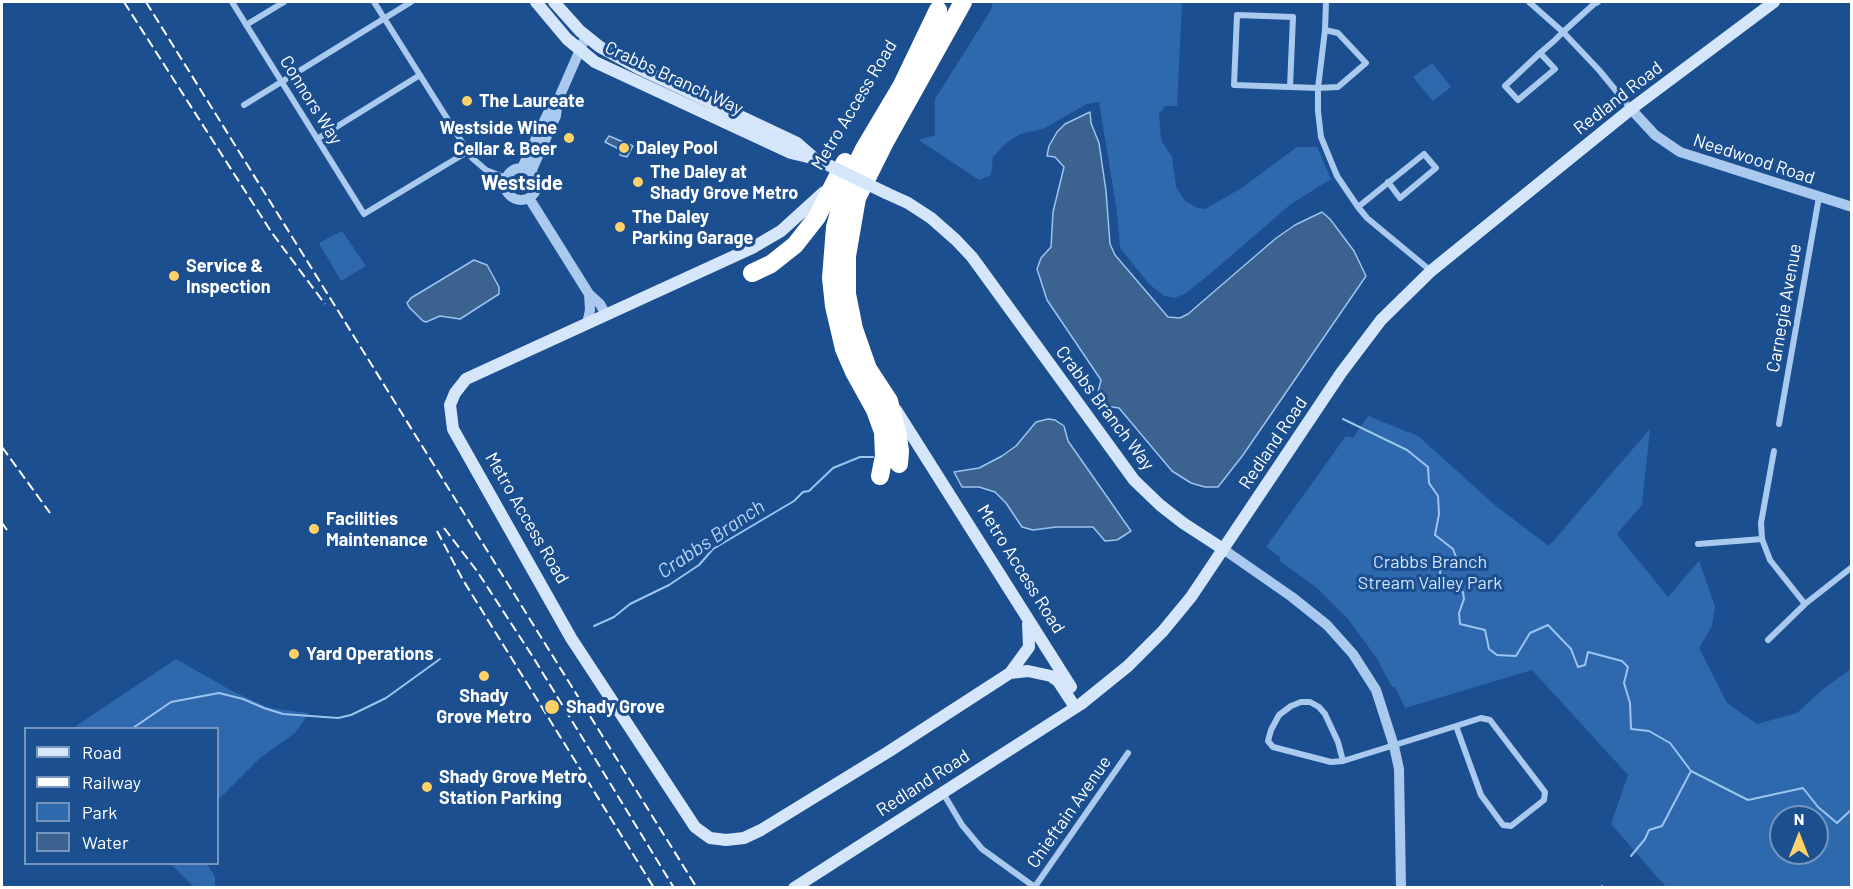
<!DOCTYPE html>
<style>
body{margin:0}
#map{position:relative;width:1853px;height:889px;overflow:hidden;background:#1b4f8f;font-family:Barlow,sans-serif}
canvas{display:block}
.frame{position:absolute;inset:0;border:3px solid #fff;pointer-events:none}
.legend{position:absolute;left:24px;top:727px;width:195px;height:138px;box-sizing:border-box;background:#1b4f8f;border:2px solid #7695bc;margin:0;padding:8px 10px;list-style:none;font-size:18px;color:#fff}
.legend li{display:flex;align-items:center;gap:12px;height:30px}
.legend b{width:30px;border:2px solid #7695bc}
.north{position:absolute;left:1769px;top:805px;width:60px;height:60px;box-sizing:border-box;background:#1b4f8f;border:2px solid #7695bc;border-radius:50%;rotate:0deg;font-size:16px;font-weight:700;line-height:24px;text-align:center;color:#fff}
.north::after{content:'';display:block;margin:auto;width:21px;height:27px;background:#ffd166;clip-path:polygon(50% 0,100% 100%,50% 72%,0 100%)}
</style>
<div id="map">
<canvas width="1853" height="889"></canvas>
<div class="frame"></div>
<ul class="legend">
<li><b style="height:8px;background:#d6e6fa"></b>Road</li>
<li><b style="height:8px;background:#fff"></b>Railway</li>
<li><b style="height:16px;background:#2e69ad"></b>Park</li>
<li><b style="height:16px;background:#3c6290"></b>Water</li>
</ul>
<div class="north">N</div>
</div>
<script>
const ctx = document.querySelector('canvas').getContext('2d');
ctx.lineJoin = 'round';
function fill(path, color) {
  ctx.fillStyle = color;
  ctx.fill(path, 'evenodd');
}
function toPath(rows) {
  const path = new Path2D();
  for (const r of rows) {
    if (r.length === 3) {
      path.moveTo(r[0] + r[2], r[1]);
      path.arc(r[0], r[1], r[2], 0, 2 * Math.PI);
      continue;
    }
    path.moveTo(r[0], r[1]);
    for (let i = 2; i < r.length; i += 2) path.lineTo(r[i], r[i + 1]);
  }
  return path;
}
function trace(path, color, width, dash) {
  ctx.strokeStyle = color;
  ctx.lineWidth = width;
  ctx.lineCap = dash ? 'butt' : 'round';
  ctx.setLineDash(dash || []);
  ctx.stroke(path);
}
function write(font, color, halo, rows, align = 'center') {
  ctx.font = font + ' Barlow,sans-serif';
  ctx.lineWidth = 6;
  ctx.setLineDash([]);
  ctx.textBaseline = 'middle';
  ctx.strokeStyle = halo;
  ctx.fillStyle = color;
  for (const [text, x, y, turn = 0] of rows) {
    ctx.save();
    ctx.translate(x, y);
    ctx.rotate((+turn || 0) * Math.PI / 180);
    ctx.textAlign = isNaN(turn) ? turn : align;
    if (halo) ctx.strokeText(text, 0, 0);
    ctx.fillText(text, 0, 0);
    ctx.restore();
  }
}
fill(toPath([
 [993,2,1182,2,1177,106,1165,106,1159,114,1161,140,1172,157,1176,187,1185,201,1198,208,1205,209,1243,187,1297,147,1317,147,1331,179,1291,204,1211,273,1186,293,1175,298,1164,296,1149,284,1120,248,1117,212,1099,102,1087,104,1043,129,1020,134,1005,144,993,157,991,175,979,180,919,140,935,135,935,99,991,10],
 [1432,63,1451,87,1433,101,1413,77],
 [342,231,366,266,341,281,319,243],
 [1368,416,1418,436,1496,506,1549,546,1650,429,1642,505,1617,534,1668,597,1699,561,1715,606,1712,626,1699,648,1727,703,1757,724,1797,713,1823,689,1851,669,1851,887,1666,887,1611,824,1628,775,1532,670,1405,708,1395,687,1392,687,1376,657,1348,619,1317,588,1281,562,1280,557,1266,547,1346,436,1353,438],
 [1781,817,1817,817,1817,853,1781,853],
 [176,659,232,691,269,708,309,713,295,733,261,757,218,800,218,728,73,728],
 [171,864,207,864,215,877,215,887,194,887]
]), '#2e69ad');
const water = toPath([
 [1090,112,1091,123,1099,143,1106,191,1110,244,1115,255,1168,317,1180,318,1188,314,1275,239,1295,225,1322,212,1330,219,1354,251,1366,276,1243,455,1218,487,1205,487,1191,483,1172,471,1119,408,1106,406,1098,392,1101,380,1047,300,1037,269,1041,258,1051,247,1053,212,1064,167,1055,157,1047,156,1049,146,1057,132,1065,124,1090,112],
 [609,136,633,146,627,157,620,155,621,150,605,142,609,136],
 [474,260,487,265,499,287,499,294,460,319,440,316,426,322,423,321,409,307,407,303,411,298,474,260],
 [1048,419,1055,420,1064,426,1068,441,1131,531,1117,540,1105,541,1093,527,1056,527,1033,530,1022,527,1006,503,995,492,979,487,962,487,954,472,979,468,1002,456,1016,446,1036,422,1048,419]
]);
fill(water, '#3c6290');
trace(water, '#9cc4f0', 1.5);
trace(toPath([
 [1343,419,1407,450,1428,467,1429,483,1438,496,1439,514,1435,535,1453,549,1456,557,1455,561,1440,571,1440,579,1447,590,1463,592,1464,599,1459,613,1460,624,1485,630,1489,649,1497,655,1516,656,1530,633,1548,625,1571,649,1578,667,1585,665,1588,652,1622,661,1628,667,1624,683,1630,703,1631,729,1649,731,1670,743,1691,771,1748,800,1803,788,1818,807,1837,823,1852,809],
 [594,626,614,617,630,604,669,585,699,565,713,549,794,501,803,492,809,491,833,468,860,457,873,457],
 [133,728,171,702,219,693,243,699,264,708,283,714,338,718,351,715,386,698,440,659],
 [1631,856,1645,839,1649,830,1662,826,1691,771],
 [1602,886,1602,888]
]), '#9cc4f0', 2);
trace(toPath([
 [232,2,364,214,467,152],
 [374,2,472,158,486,170,506,178],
 [1326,2,1325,30,1318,88,1318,111,1321,137,1337,176,1358,207,1367,218,1431,271],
 [1529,2,1563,32,1599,70,1631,109],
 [246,25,284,2],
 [1540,53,1555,69,1518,100,1505,86,1540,53,1554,41,1563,32,1594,4,1598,2],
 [1290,87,1293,17,1237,15,1234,85,1318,88,1338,87,1366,63,1338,33,1325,30],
 [244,105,411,2],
 [317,139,420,75],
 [1358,207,1424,154,1436,168,1400,198,1388,182],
 [1779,424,1819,197],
 [1774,451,1761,523,1762,539,1770,560,1805,604],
 [1698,544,1762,539],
 [1768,640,1805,604,1852,567],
 [1481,718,1490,720,1545,792,1544,800,1511,826,1503,825,1481,795,1456,726,1481,718],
 [1343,761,1338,742,1325,714,1319,707,1310,702,1301,702,1291,706,1279,715,1271,730,1268,741,1273,747,1331,762,1343,761,1456,726],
 [943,793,962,825,982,849,1036,888],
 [1034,888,1128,753]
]), '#a9c9ee', 6);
trace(toPath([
 [1631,109,1655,135,1680,152,1852,207],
 [522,168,548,113,558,100,586,36],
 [521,184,16],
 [531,172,556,116,558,100],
 [529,198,589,294,600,304,606,315],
 [587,324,590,310,589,294],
 [1223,549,1292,597,1327,625,1353,654,1376,690,1394,746,1399,769,1401,888]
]), '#a9c9ee', 10);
trace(toPath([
 [536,2,567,39,595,62,791,153,816,159],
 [554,2,580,31,600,47,638,68,797,143,813,157],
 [824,192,781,231,752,248,466,379,455,393,450,405,453,429,571,638,695,827,710,838,726,840,744,838,761,830,888,752,1010,673,1028,671,1051,676,1058,681,1075,707],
 [886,193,908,203,931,218,956,240,972,257,1134,480,1160,505,1183,523,1223,549],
 [896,410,1071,687],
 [1010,673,1029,647,1028,624],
 [794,888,1081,704,1128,666,1163,631,1191,597,1341,373,1381,320,1431,271,1484,228,1631,109,1774,2]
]), '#d6e6fa', 12);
trace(toPath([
 [752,273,771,264,795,245,817,217,845,162],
 [899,464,900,451,898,436,889,401,868,369,854,329,847,294,847,256,857,198,886,140,963,2],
 [880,476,884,456,883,432,875,410,854,372,844,349,834,306,831,278,835,227,847,183,864,149,902,85,938,10]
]), '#fff', 18);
trace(toPath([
 [124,2,272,233,325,304],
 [146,2,697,888],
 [2,447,50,513],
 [2,523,7,530],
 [444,528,477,571,533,657,674,888],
 [437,531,463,580,654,888]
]), '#fff', 2, [10, 4.5]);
trace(toPath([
 [816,159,886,193]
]), '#d6e6fa', 12);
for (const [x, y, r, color] of [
 [467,101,6,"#ffd166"],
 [569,138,6,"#ffd166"],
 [624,148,6,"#ffd166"],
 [638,182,6,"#ffd166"],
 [620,227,6,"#ffd166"],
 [174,276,6,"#ffd166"],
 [314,529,6,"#ffd166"],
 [294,654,6,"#ffd166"],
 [484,676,6,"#ffd166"],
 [552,707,8,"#ffd166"],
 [427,787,6,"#ffd166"]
]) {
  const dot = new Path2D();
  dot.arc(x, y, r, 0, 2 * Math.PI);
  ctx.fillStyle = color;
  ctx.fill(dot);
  trace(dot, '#1b4f8f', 2);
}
write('18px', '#fff', '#1b4f8f', [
 ["Crabbs Branch Way",674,78,25],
 ["Redland Road",1618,98,-38],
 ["Connors Way",311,100,58],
 ["Metro Access Road",854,105,-59],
 ["Needwood Road",1754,159,18],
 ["Carnegie Avenue",1784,308,-80],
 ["Crabbs Branch Way",1105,408,53],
 ["Redland Road",1273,443,-56],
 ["Metro Access Road",527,518,60],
 ["Metro Access Road",1021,569,58],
 ["Redland Road",923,783,-33],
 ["Chieftain Avenue",1069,812,-55]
]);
write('bold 18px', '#fff', '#1b4f8f', [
 ["The Laureate",479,101],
 ["Westside Wine",557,128,"right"],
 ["Cellar & Beer",557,149,"right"],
 ["Daley Pool",636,148],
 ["The Daley at",650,172],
 ["Shady Grove Metro",650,193],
 ["The Daley",632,217],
 ["Parking Garage",632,238],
 ["Service &",186,266],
 ["Inspection",186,287],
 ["Facilities",326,519],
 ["Maintenance",326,540],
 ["Yard Operations",306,654],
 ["Shady",484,696,"center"],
 ["Grove Metro",484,717,"center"],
 ["Shady Grove",566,707],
 ["Shady Grove Metro",439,777],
 ["Station Parking",439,798]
], 'left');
write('18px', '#cfe3fa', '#1b4f8f', [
 ["Crabbs Branch",1430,562],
 ["Stream Valley Park",1430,583]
]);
write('bold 20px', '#fff', '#1b4f8f', [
 ["Westside",522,183]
]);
write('italic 20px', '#b5d3f5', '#1b4f8f', [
 ["Crabbs Branch",711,539,-34]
]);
</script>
